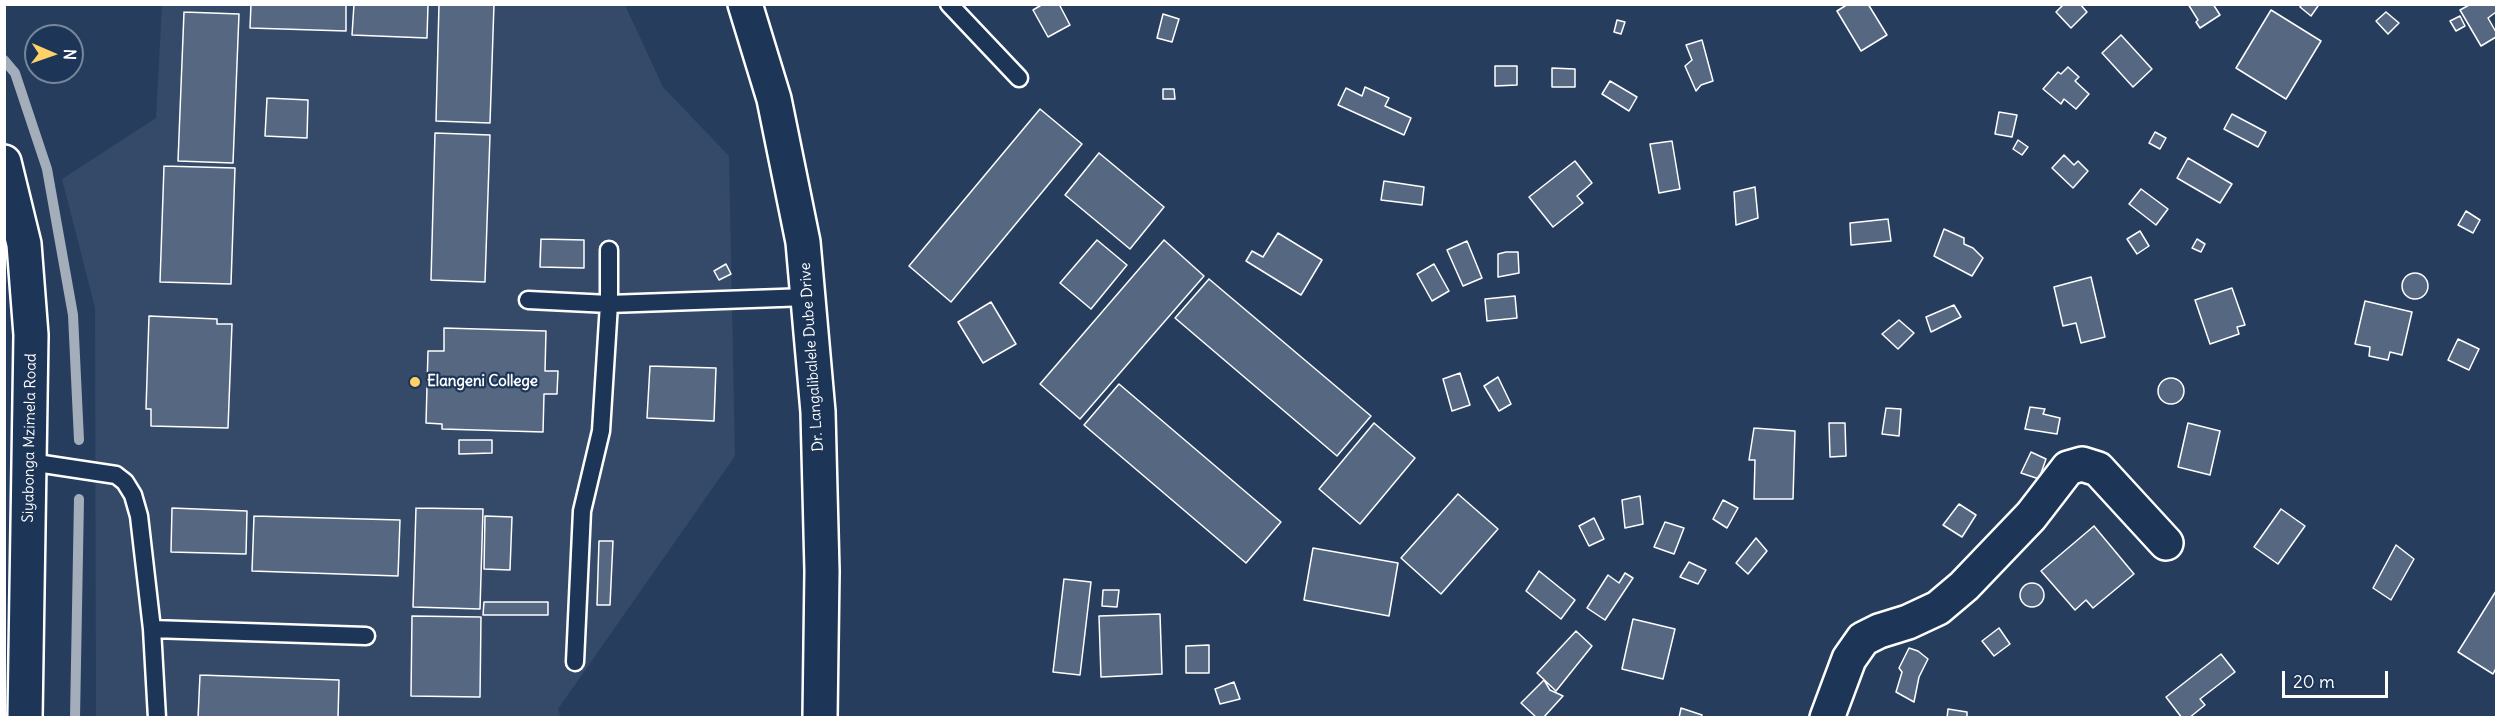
<!DOCTYPE html>
<style>
body{margin:0}
#map{position:relative;width:2501px;height:722px;overflow:hidden;background:#263d5e;font-family:Delius,sans-serif}
canvas{display:block}
.frame{position:absolute;inset:0;border:6px solid #fff;pointer-events:none}
.north{position:absolute;left:24px;top:24px;width:60px;height:60px;box-sizing:border-box;background:#1d3557;border:2px solid #77869a;border-radius:50%;rotate:92deg;font-size:16px;font-weight:700;line-height:24px;text-align:center;color:#fff}
.north::after{content:'';display:block;margin:auto;width:21px;height:27px;background:#ffd166;clip-path:polygon(50% 0,100% 100%,50% 72%,0 100%)}
.scale{position:absolute;left:2282px;top:671px;width:106px;height:27px;box-sizing:border-box;border:3px solid #fff;border-top:0;padding-left:8px;font-size:18px;line-height:21px;white-space:nowrap;color:#fff;-webkit-text-stroke:4px #1d3557;paint-order:stroke}
</style>
<div id="map">
<canvas width="2501" height="722"></canvas>
<div class="frame"></div>
<div class="north">N</div>
<div class="scale">20 m</div>
</div>
<script>
const ctx = document.querySelector('canvas').getContext('2d');
ctx.lineJoin = 'round';
function fill(path, color) {
  ctx.fillStyle = color;
  ctx.fill(path, 'evenodd');
}
function toPath(rows) {
  const path = new Path2D();
  for (const r of rows) {
    if (r.length === 3) {
      path.moveTo(r[0] + r[2], r[1]);
      path.arc(r[0], r[1], r[2], 0, 2 * Math.PI);
      continue;
    }
    path.moveTo(r[0], r[1]);
    for (let i = 2; i < r.length; i += 2) path.lineTo(r[i], r[i + 1]);
  }
  return path;
}
function trace(path, color, width, dash) {
  ctx.strokeStyle = color;
  ctx.lineWidth = width;
  ctx.lineCap = dash ? 'butt' : 'round';
  ctx.setLineDash(dash || []);
  ctx.stroke(path);
}
function write(font, color, halo, rows, align = 'center') {
  ctx.font = font + ' Delius,sans-serif';
  ctx.lineWidth = 4.5;
  ctx.setLineDash([]);
  ctx.textBaseline = 'middle';
  ctx.strokeStyle = halo;
  ctx.fillStyle = color;
  for (const [text, x, y, turn = 0] of rows) {
    ctx.save();
    ctx.translate(x, y);
    ctx.rotate((+turn || 0) * Math.PI / 180);
    ctx.textAlign = isNaN(turn) ? turn : align;
    if (halo) ctx.strokeText(text, 0, 0);
    ctx.fillText(text, 0, 0);
    ctx.restore();
  }
}
fill(toPath([
 [162,5,625,5,663,87,729,156,735,456,558,709,561,717,96,717,95,308,62,179,156,118]
]), '#344a68');
trace(toPath([
 [4,60,15,73,47,169,73,315,79,440],
 [75,718,79,499]
]), '#a4aebb', 10);
const building = toPath([
 [251,4,346,4,346,31,250,28,251,4],
 [354,4,428,4,427,38,352,35,354,4],
 [439,4,494,4,490,123,436,121,439,4],
 [1043,4,1059,4,1070,25,1048,37,1033,10,1043,4],
 [1848,4,1868,4,1887,35,1861,51,1837,11,1848,4],
 [2064,4,2080,4,2087,12,2071,28,2056,12,2064,4],
 [2188,4,2213,4,2220,15,2200,28,2196,22,2198,20,2188,4],
 [2302,4,2316,4,2318,6,2311,16,2300,7,2302,4],
 [2471,4,2496,4,2496,12,2488,18,2496,32,2496,37,2481,46,2460,10,2471,4],
 [2271,10,2321,41,2286,99,2236,68,2271,10],
 [184,12,239,14,233,163,178,161,184,12],
 [2386,12,2399,23,2388,34,2376,21,2386,12],
 [1163,14,1179,19,1172,42,1157,38,1163,14],
 [2460,16,2465,26,2456,31,2450,21,2460,16],
 [1617,20,1625,22,1621,34,1614,32,1617,20],
 [2121,35,2152,69,2133,87,2102,53,2121,35],
 [1702,40,1713,81,1701,85,1696,91,1685,66,1692,60,1686,45,1702,40],
 [1495,66,1517,66,1517,85,1495,86,1495,66],
 [2068,67,2079,77,2075,81,2089,94,2076,109,2064,99,2061,104,2043,89,2058,72,2061,74,2068,67],
 [1552,68,1575,69,1575,87,1552,87,1552,68],
 [1610,81,1637,97,1629,111,1602,94,1610,81],
 [1365,87,1389,98,1385,106,1411,118,1404,135,1338,105,1346,88,1362,96,1365,87],
 [1163,89,1174,89,1175,99,1163,99,1163,89],
 [267,98,308,100,307,138,265,136,267,98],
 [1040,109,1082,144,951,302,909,266,1040,109],
 [1999,112,2017,115,2012,137,1995,134,1999,112],
 [2232,114,2266,132,2258,147,2224,129,2232,114],
 [2155,132,2166,138,2160,149,2149,143,2155,132],
 [435,133,490,135,485,282,431,280,435,133],
 [2018,140,2028,147,2022,155,2013,149,2018,140],
 [1672,141,1680,189,1659,193,1650,144,1672,141],
 [1099,153,1164,207,1130,249,1065,195,1099,153],
 [2064,155,2074,165,2078,161,2088,171,2073,188,2052,168,2064,155],
 [2188,158,2232,184,2220,203,2177,178,2188,158],
 [1575,161,1592,183,1577,196,1583,203,1553,227,1529,197,1575,161],
 [164,166,235,168,231,284,160,282,164,166],
 [1384,181,1424,187,1422,205,1381,200,1384,181],
 [1755,187,1758,218,1736,225,1734,192,1755,187],
 [2141,189,2168,209,2156,225,2129,204,2141,189],
 [2466,211,2480,220,2473,233,2458,225,2466,211],
 [1888,219,1891,241,1851,245,1850,223,1888,219],
 [1944,229,1964,238,1964,244,1973,248,1983,258,1972,276,1934,256,1944,229],
 [2140,231,2149,246,2137,254,2127,239,2140,231],
 [1278,233,1322,260,1301,295,1246,261,1252,251,1263,257,1278,233],
 [541,239,584,240,584,268,540,267,541,239],
 [2197,239,2205,244,2201,252,2192,248,2197,239],
 [1097,240,1127,265,1091,309,1060,283,1097,240],
 [1164,240,1204,276,1080,419,1040,384,1164,240],
 [1467,241,1482,278,1463,286,1447,250,1467,241],
 [1506,252,1518,252,1519,273,1498,277,1498,254,1506,252],
 [726,264,731,274,719,280,714,271,726,264],
 [1434,264,1449,291,1432,301,1417,274,1434,264],
 [2415,286,13],
 [2091,277,2105,337,2081,343,2076,323,2063,326,2054,287,2091,277],
 [1209,279,1371,416,1337,456,1175,318,1209,279],
 [2232,288,2245,325,2237,327,2239,334,2210,344,2195,300,2232,288],
 [1515,296,1517,318,1487,321,1485,299,1515,296],
 [2365,301,2412,312,2402,355,2390,352,2388,360,2369,356,2370,347,2355,344,2365,301],
 [991,302,1016,344,983,363,958,322,991,302],
 [1954,305,1961,317,1931,332,1926,317,1954,305],
 [149,316,217,319,217,324,232,324,228,428,151,426,151,409,146,409,149,316],
 [1899,320,1914,333,1898,349,1882,334,1899,320],
 [444,328,546,331,545,371,558,371,557,394,544,394,543,432,442,429,442,424,426,423,428,351,444,351,444,328],
 [2458,339,2479,349,2469,370,2448,360,2458,339],
 [650,366,716,368,714,421,647,418,650,366],
 [1460,373,1470,405,1452,411,1443,379,1460,373],
 [1498,377,1511,404,1499,411,1484,386,1498,377],
 [2171,391,13],
 [1119,384,1281,522,1246,563,1084,425,1119,384],
 [2030,407,2045,409,2043,414,2060,418,2057,434,2025,429,2030,407],
 [1886,408,1901,409,1899,436,1882,434,1886,408],
 [1374,423,1415,458,1360,524,1319,489,1374,423],
 [1829,423,1845,423,1846,456,1830,457,1829,423],
 [2188,423,2220,431,2210,475,2178,467,2188,423],
 [1754,428,1795,431,1793,499,1754,499,1755,460,1749,460,1754,428],
 [459,440,492,440,492,453,459,454,459,440],
 [2031,452,2046,459,2039,479,2021,473,2031,452],
 [1458,494,1498,529,1441,594,1401,558,1458,494],
 [1640,496,1643,524,1625,528,1622,500,1640,496],
 [1723,500,1738,508,1727,528,1713,519,1723,500],
 [1959,504,1976,515,1962,537,1943,525,1959,504],
 [172,508,247,511,246,554,171,552,172,508],
 [416,508,483,509,480,609,413,607,416,508],
 [2281,509,2305,526,2278,564,2254,547,2281,509],
 [254,516,400,520,398,576,252,571,254,516],
 [485,516,512,517,510,570,484,569,485,516],
 [1594,518,1604,539,1589,546,1579,526,1594,518],
 [1665,522,1684,528,1674,554,1654,547,1665,522],
 [2094,526,2134,574,2093,608,2086,600,2075,610,2041,571,2094,526],
 [1756,538,1767,551,1748,574,1736,563,1756,538],
 [599,541,613,541,610,605,597,605,599,541],
 [2396,545,2414,559,2391,600,2373,588,2396,545],
 [1313,548,1398,563,1389,616,1304,600,1313,548],
 [1689,562,1706,570,1698,584,1680,577,1689,562],
 [1539,571,1575,600,1561,619,1526,591,1539,571],
 [1625,573,1633,578,1605,620,1587,608,1608,575,1619,583,1625,573],
 [1064,579,1091,582,1080,675,1053,672,1064,579],
 [2032,595,12],
 [1103,590,1119,590,1117,607,1102,606,1103,590],
 [2496,591,2496,668,2493,674,2458,652,2496,591],
 [484,602,548,602,548,615,483,615,484,602],
 [1160,614,1162,674,1101,677,1099,616,1160,614],
 [412,616,481,617,480,697,411,696,412,616],
 [1633,619,1675,629,1663,679,1622,669,1633,619],
 [1999,628,2010,644,1994,656,1982,641,1999,628],
 [1576,631,1592,646,1556,691,1537,673,1576,631],
 [1209,645,1209,673,1186,673,1186,646,1209,645],
 [1909,648,1918,651,1928,659,1919,677,1914,702,1896,692,1902,672,1899,668,1909,648],
 [2221,654,2235,672,2200,699,2205,705,2189,718,2182,718,2166,697,2221,654],
 [200,675,339,680,338,718,198,718,200,675],
 [1544,680,1550,690,1563,696,1543,718,1537,718,1521,703,1544,680],
 [1234,682,1240,699,1220,704,1215,689,1234,682],
 [1681,708,1702,715,1701,718,1679,718,1681,708],
 [1948,709,1967,712,1967,718,1947,718,1948,709]
]);
fill(building, '#556781');
trace(building, '#fff', 1.5);
const lane = toPath([
 [949,4,1019,78],
 [528,300,609,304,609,250],
 [30,462,116,475,125,482,133,495,139,516,152,629,157,718],
 [152,629,366,636],
 [575,662,582,511,601,431,609,304,808,297]
]);
const street = toPath([
 [745,4,774,99,803,242,818,412,822,571,820,718],
 [1827,718,1849,659,1863,639,1879,631,1908,622,1938,608,1964,586,2031,516,2068,468,2082,464,2098,469,2166,543]
]);
const secondary = toPath([
 [4,162,24,244,31,335,25,718]
]);
trace(lane, '#fff', 21);
trace(street, '#fff', 38);
trace(secondary, '#fff', 38);
trace(lane, '#1d3557', 16);
trace(street, '#1d3557', 33);
trace(secondary, '#1d3557', 33);
for (const [x, y, r, color] of [
 [415,382,6,"#ffd166"]
]) {
  const dot = new Path2D();
  dot.arc(x, y, r, 0, 2 * Math.PI);
  ctx.fillStyle = color;
  ctx.fill(dot);
  trace(dot, '#1d3557', 2);
}
write('15px', '#fff', '#1d3557', [
 ["Dr. Langalibalele Dube Drive",812,357,-94],
 ["Siyabonga Mzimela Road",30,438,-89]
]);
write('bold 15px', '#fff', '#1d3557', [
 ["Elangeni College",427,382]
], 'left');
</script>
